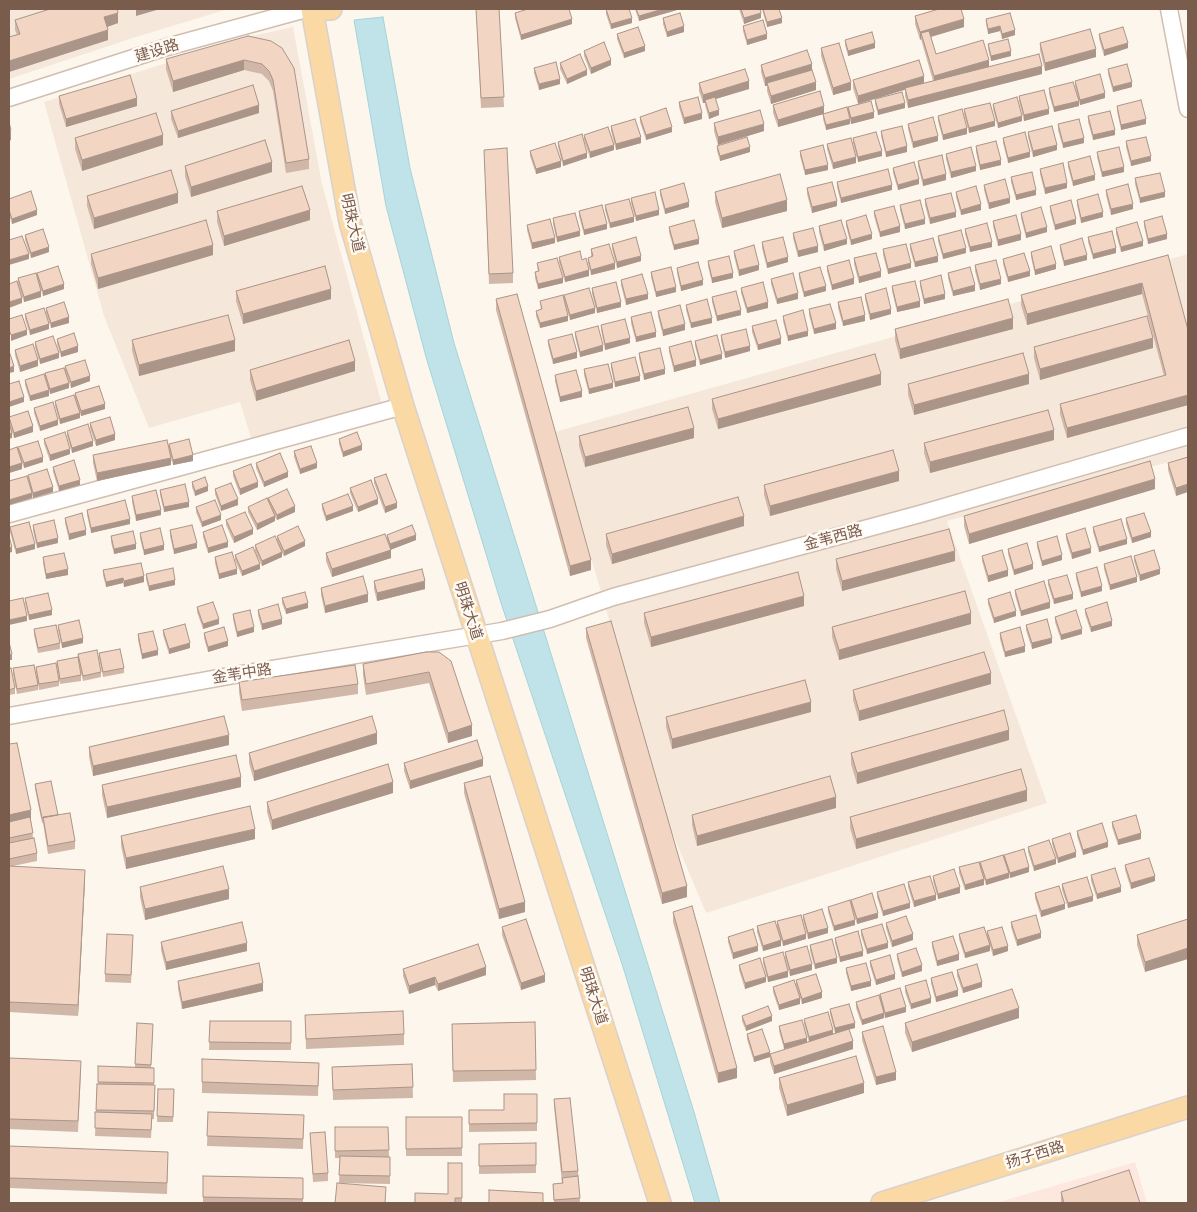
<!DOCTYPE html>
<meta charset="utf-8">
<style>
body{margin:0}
#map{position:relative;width:1197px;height:1212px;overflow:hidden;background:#fdf6ec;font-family:"Work Sans",sans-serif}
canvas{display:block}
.frame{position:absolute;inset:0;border:10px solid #7a5c4d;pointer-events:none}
</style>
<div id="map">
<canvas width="1197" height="1212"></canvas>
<div class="frame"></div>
</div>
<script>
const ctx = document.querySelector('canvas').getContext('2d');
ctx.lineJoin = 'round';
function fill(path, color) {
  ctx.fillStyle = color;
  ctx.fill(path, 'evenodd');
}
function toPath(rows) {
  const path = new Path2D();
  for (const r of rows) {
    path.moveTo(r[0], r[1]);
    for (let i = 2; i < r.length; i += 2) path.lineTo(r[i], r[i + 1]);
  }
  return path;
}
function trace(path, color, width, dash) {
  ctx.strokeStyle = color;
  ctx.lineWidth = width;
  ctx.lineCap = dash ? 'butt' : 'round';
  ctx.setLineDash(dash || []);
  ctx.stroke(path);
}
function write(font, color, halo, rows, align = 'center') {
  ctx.font = font + ' "Work Sans","Noto Sans SC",sans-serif';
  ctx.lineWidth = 5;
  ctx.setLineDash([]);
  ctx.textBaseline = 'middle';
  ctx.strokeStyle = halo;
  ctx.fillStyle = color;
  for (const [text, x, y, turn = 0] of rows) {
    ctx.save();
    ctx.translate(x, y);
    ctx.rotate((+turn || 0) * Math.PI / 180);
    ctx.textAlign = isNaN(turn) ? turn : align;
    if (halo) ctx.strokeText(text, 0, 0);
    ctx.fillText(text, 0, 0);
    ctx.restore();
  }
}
fill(toPath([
 [9,9,228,9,136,37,9,79],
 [293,27,322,184,382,405,252,441,240,402,149,428,104,316,44,102,248,37],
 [1188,254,1188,457,947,521,1047,803,706,913,666,818,555,432]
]), '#f5e8da');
fill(toPath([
 [1135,1162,1147,1203,996,1203]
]), '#fde8e0');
const water = toPath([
 [383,17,410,168,454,343,694,1112,720,1203,695,1203,623,967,501,603,426,357,386,206,354,20,383,17]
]);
fill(water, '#bfe3e8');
trace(water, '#a5d3da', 1);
const minor = toPath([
 [1169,9,1188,109],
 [9,98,167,47,306,9],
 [9,514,403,406],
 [9,716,229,676,502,631,550,619,613,597,920,514,1188,436]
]);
const major = toPath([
 [312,9,350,222,403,406,660,1203],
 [321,9,331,9],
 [882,1203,1188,1107]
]);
trace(minor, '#d1beb0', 19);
trace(major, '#dad1cd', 24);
trace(minor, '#fff', 16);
trace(major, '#fbd9a5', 21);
fill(toPath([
 [476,9,499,9,504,107,481,108],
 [606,9,632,23,611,29,606,14],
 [635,9,677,9,677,10,639,21],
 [739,9,760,9,761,18,744,24],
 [762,9,779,9,782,23,767,27],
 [515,13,572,24,521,40,515,18],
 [915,16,964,27,931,37,936,54,989,67,1042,74,908,108,905,96,905,89,858,104,853,88,853,80,924,83,933,81,921,39,920,40,915,24],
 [663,18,684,32,667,37,663,24],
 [986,19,1015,35,1002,39,1000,31,988,34,986,24],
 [15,20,118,23,107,27,108,40,9,72,9,37,17,35,15,30],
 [743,26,767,39,747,45,743,31],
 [617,34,645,51,624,58,617,39],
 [1099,34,1128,48,1104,56,1099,39],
 [845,40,875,48,848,56,845,45],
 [271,41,309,159,309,169,286,173,273,91,269,81,262,74,244,70,173,92,166,69,166,59],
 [1040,43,1096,57,1045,71,1040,50],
 [988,44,1011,56,991,61,988,49],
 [821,48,851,90,833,95,821,56],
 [584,51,611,65,591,74,584,56],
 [560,63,587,75,567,84,560,69],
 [761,65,812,70,816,90,771,104,767,91,767,86,765,86,761,72],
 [534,68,560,84,539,90,534,73],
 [1108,69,1132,87,1113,92,1108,74],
 [1075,81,1105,98,1080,105,1075,86],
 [699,83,749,89,716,99,719,115,709,119,705,105,705,103,703,103,699,91],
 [1049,88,1079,106,1054,112,1049,94],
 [59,96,137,106,66,127,59,104],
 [1019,96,1049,114,1024,121,1019,101],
 [875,99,905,108,878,115,875,104],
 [679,102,702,119,684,124,679,107],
 [993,104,1022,121,998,128,993,109],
 [773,105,824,113,850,124,826,130,823,119,823,114,778,127,773,113],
 [1117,106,1146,124,1121,130,1117,111],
 [848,107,874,118,851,124,848,112],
 [964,109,995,126,969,133,964,114],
 [171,111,259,113,178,138,171,119],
 [938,116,967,134,943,140,938,121],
 [1088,116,1115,135,1093,140,1088,122],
 [640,117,672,132,646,140,640,122],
 [714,123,764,131,718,145,714,131],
 [908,124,938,141,913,148,908,129],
 [1058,124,1084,143,1063,148,1058,130],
 [611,126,641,143,616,150,611,131],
 [881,131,907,152,886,157,881,136],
 [1028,132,1057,150,1033,157,1028,137],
 [584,135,614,150,590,158,584,140],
 [75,138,163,145,82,171,75,149],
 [853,138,882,156,858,162,853,143],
 [1003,138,1030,157,1008,163,1003,143],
 [1126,141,1151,161,1131,166,1126,147],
 [558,142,587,158,563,166,558,147],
 [827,144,856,163,833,169,827,149],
 [717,146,750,152,720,161,717,151],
 [976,146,1001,165,980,170,976,152],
 [484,150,513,273,513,283,489,284],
 [530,151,561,167,536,174,530,156],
 [800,151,828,170,805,175,800,156],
 [1097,152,1124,172,1102,177,1097,157],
 [946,154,976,171,951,178,946,159],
 [918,161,946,180,923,186,918,166],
 [1068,162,1095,180,1073,186,1068,167],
 [185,166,272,172,191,197,185,176],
 [893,168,919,184,898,190,893,173],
 [1040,169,1067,188,1045,194,1040,174],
 [1011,177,1036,195,1016,200,1011,182],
 [1135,178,1165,197,1140,203,1135,184],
 [837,182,892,190,841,203,837,187],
 [984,185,1010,203,989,209,984,190],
 [807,188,837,206,812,213,807,194],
 [660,190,689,207,665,214,660,195],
 [1106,190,1133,209,1111,215,1106,195],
 [715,192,787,211,722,228,715,202],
 [956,192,981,210,961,215,956,197],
 [87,196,178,203,94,229,87,206],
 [631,198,659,215,636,221,631,203],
 [9,199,37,215,12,224,9,215],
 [925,199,956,217,930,224,925,205],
 [1077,200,1103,217,1081,223,1077,205],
 [605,205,634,222,610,228,605,210],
 [900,205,925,224,905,229,900,210],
 [1050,206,1076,224,1055,230,1050,211],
 [217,211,310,220,224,246,217,222],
 [579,211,607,229,584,235,579,216],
 [874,211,900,232,880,237,874,216],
 [1021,213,1047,232,1026,238,1021,218],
 [553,218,580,236,557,242,553,224],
 [846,221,872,239,851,245,846,226],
 [993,221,1021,240,998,246,993,226],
 [1144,221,1167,239,1148,244,1144,226],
 [527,225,555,243,532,249,527,230],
 [819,226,847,244,824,251,819,232],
 [669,227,699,244,674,250,669,232],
 [1116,228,1143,246,1121,252,1116,234],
 [965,229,992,247,970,252,965,234],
 [793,233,818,252,798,257,793,238],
 [25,235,49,252,31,258,25,240],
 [938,236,966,253,943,259,938,241],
 [1088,237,1116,253,1093,259,1088,242],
 [762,242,788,262,767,268,762,248],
 [612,244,641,261,617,268,612,249],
 [910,244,938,262,915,267,910,249],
 [1060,245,1087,260,1064,266,1060,250],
 [591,249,615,269,591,275,588,263,588,258,591,257],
 [883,249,911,268,888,274,883,255],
 [734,251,759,270,739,276,734,256],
 [1031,252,1056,269,1035,275,1031,257],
 [91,254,213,255,98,289,91,264],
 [1168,255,1188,330,1188,405,1067,438,1060,414,1060,404,1164,376,1142,294,1027,325,1021,305,1021,295],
 [559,257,582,260,589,276,565,282,559,262],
 [854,258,881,277,859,283,854,264],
 [1003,259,1030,276,1008,282,1003,264],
 [708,261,733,278,712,283,708,266],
 [537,263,563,283,538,289,535,278,535,272,538,272],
 [975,265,1001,284,980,290,975,271],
 [827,266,854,284,832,290,827,271],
 [677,268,703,285,681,291,677,273],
 [651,272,676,292,656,297,651,277],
 [37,273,64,289,43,296,37,278],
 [799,273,826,291,804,297,799,278],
 [948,273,975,291,953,296,948,278],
 [18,278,41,297,24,302,18,284],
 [771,279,798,299,777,304,771,284],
 [621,280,648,299,626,305,621,285],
 [920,281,945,299,924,304,920,286],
 [892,286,920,307,897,312,892,291],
 [592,288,621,307,597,313,592,294],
 [741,288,768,308,747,313,741,293],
 [236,291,331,299,243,324,236,301],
 [865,294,891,314,870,320,865,299],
 [564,295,595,313,570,320,564,300],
 [712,297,741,315,717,321,712,302],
 [496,299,591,570,570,576,496,310],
 [540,301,568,321,540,328,536,316,536,311,541,310],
 [838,302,865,321,843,326,838,308],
 [686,305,712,323,691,328,686,310],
 [46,308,69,323,51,328,46,313],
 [809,309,836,329,814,334,809,315],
 [658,311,685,330,663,336,658,316],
 [25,314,49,329,30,335,25,319],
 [783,316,808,336,788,341,783,321],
 [631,317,656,337,636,342,631,323],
 [601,325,630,343,605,350,601,330],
 [752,326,781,344,758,350,752,332],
 [895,329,1013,329,900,359,895,340],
 [575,332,603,351,580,357,575,337],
 [721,335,750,351,725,358,721,340],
 [57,339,78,352,61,357,57,344],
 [132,340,235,351,139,376,132,351],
 [548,340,577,358,553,364,548,345],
 [695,341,722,359,700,365,695,346],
 [35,342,59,358,40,364,35,347],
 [669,347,696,366,674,372,669,352],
 [1034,347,1153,348,1040,380,1034,358],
 [15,350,38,366,20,372,15,355],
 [639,353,665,374,644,380,639,358],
 [611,363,640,381,615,387,611,368],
 [65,366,90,381,71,388,67,376,69,388,50,394,45,378,45,373,65,371],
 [584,369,613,388,589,394,584,375],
 [250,370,355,371,256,401,250,380],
 [555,375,582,397,560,402,555,381],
 [25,380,49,396,30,401,25,385],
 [908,384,1029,384,914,415,908,395],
 [881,385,718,429,712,409,712,399],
 [75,393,105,409,81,416,80,413,80,418,60,424,55,406,55,401,75,398],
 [34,408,58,425,40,431,34,413],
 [9,417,33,432,14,438,9,423],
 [90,423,115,440,96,446,90,428],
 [67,431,93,446,72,453,67,436],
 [579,436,694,438,585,467,579,446],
 [44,439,70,454,50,461,44,444],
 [339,439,362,450,343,457,339,444],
 [1054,440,930,473,924,453,924,443],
 [169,444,193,461,173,465,169,449],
 [18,447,43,462,24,468,18,453,22,469,9,473,9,450,18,453],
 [294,451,317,468,300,474,294,457],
 [93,455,171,465,97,481,93,463],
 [1188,457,1176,496,1168,470,1168,463],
 [256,463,288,477,264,487,256,468],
 [53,467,80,485,59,491,53,472],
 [233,471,258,487,240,495,233,476],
 [28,475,53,492,33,498,32,495,32,498,28,479],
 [374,478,397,508,385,513,374,483],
 [899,481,770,516,764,495,764,485],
 [192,482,208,491,195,496,192,487],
 [350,488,378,504,358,512,350,493],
 [215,489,238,505,221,511,215,494],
 [1155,489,969,544,964,526,964,516],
 [160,490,189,507,164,512,160,495],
 [132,496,161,515,136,521,132,502],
 [268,498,295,512,277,520,275,517,275,521,257,530,248,512,248,507,268,501],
 [322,504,353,511,326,521,322,509],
 [196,507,221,520,202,527,196,512],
 [87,510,130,524,91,533,87,515],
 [65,518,86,535,69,540,65,523],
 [1126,518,1151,537,1132,543,1126,524],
 [226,520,253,534,234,543,226,525],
 [33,525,58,543,37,548,33,531],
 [744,526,612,564,606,545,606,534],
 [10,527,35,549,16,554,10,532],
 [1093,527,1127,544,1099,552,1093,532],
 [170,530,197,548,174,554,170,536],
 [203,532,228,547,208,553,203,537],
 [140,533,164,550,144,555,140,538],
 [1066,534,1091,553,1072,559,1066,539],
 [387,535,416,540,390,550,391,558,332,577,326,561,326,553,387,539],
 [111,536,136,549,114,554,111,542],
 [277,536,305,546,284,556,282,553,282,557,262,566,255,551,255,545,277,540],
 [1037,542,1062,560,1042,566,1037,547],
 [1008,549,1033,569,1014,575,1008,554],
 [235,555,260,569,242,576,235,560],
 [982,556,1008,576,988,582,982,561],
 [1134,556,1160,574,1140,581,1134,561],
 [43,557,68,575,46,579,43,563],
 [215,557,237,574,219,579,215,563],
 [836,559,955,561,842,591,836,569],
 [1104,564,1137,582,1110,590,1104,569],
 [103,570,144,582,124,587,123,583,106,587,103,575],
 [1076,573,1102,591,1081,597,1076,578],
 [146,574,175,585,149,591,146,579],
 [1048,580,1073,599,1054,604,1048,585],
 [374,581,425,589,377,601,374,589],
 [321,588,368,602,325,613,321,595],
 [1015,590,1050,608,1021,616,1015,595],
 [25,598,52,615,29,620,25,603],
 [282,598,308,608,286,614,282,603],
 [988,599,1016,616,994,623,988,604],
 [804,606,651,647,644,623,644,613],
 [197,607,219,624,203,629,197,612],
 [1085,609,1112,626,1091,632,1085,614],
 [258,610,282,624,262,630,258,615],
 [233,614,254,632,237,637,233,619],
 [1055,617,1082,634,1061,640,1055,622],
 [971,624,839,660,832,637,832,627],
 [58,625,83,643,62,648,58,630],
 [1026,625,1052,643,1032,649,1026,630],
 [586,628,687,897,662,904,586,638],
 [34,629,60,643,60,649,38,653,34,635],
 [163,630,190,648,169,654,163,635],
 [204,633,228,646,208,652,204,638],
 [1000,633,1025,652,1005,657,1000,639],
 [138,634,158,655,142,659,138,640],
 [99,653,124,668,124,673,103,677,99,658],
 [78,654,101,672,101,677,83,681,78,659],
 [57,661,81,675,81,681,60,684,57,666],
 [451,661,472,736,448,743,429,683,366,695,363,675,363,664],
 [36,667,59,681,59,686,39,690,36,672],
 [13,668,38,685,38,690,17,694,13,674],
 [9,669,15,688,15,694,9,695],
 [239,682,358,684,358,694,242,711,239,692],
 [991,684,859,721,853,700,853,690],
 [811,712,672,749,666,727,666,717],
 [1009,740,857,784,851,764,851,753],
 [9,744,31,821,33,838,37,853,37,861,13,866,85,880,78,1016,9,1012],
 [377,744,254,781,249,763,249,753],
 [229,745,93,776,89,757,89,747],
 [404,763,483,766,410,789,404,771],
 [464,783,525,912,499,919,464,793],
 [35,784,58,815,75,841,75,849,48,854,43,823,42,823,35,789],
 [102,785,241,787,107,818,102,795],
 [393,793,272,830,267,812,267,802],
 [1027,801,856,849,850,828,850,817],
 [836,808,697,846,692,825,692,815],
 [1112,822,1141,839,1118,845,1112,827],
 [1077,831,1108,847,1083,855,1077,836],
 [121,836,255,839,126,869,121,846],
 [1052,839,1076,857,1058,863,1052,844],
 [1028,847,1056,864,1034,871,1028,852],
 [1004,855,1029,872,1010,878,1009,874,1009,878,986,885,983,876,984,885,965,890,959,873,959,867,980,867,980,862,1004,859],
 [1125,865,1155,881,1131,889,1125,870],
 [1091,875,1121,892,1097,899,1091,881],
 [933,876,960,893,938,899,933,881],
 [908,882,936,900,914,907,908,887],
 [1062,884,1093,901,1068,908,1062,890],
 [140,887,229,899,145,920,140,897],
 [877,892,910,908,883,916,877,897],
 [1035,893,1065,909,1041,917,1035,898],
 [851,900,878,918,857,924,851,905],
 [828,907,855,925,834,931,828,912],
 [673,912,737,1078,718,1083,673,922],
 [803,915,828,933,808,939,803,920],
 [1188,919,1145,972,1137,945,1137,935],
 [777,921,806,939,783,946,777,927],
 [1011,922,1041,938,1017,946,1011,927],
 [886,923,913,940,892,947,886,928],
 [757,926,781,946,763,951,757,932],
 [502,927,545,982,521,990,502,935],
 [861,930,888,948,867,954,861,935],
 [987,931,1008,951,993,956,990,946,990,951,965,958,959,939,959,934,987,936],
 [728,937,758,951,733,959,728,942],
 [835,938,863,956,840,962,835,943],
 [161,942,247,951,166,970,161,950],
 [932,942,959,960,937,966,932,947],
 [133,943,131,983,105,982,105,974],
 [810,945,837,963,815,969,810,951],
 [785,952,812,970,790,976,785,958],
 [897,954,922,971,902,977,897,959],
 [763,958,788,977,768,982,763,963],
 [870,961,895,979,876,985,870,966],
 [739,965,766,982,745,989,739,970],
 [846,968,871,986,851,991,846,973],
 [403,969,486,975,438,991,435,985,409,994,403,976],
 [957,970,982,987,963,993,957,976],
 [931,978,958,996,936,1002,931,983],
 [796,980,822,998,802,1004,796,985],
 [178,981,263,991,182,1009,178,989],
 [905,986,931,1003,911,1009,905,992],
 [773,987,800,1004,779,1010,773,992],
 [880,994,906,1012,885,1018,884,1014,884,1018,862,1025,856,1008,856,1002,880,999],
 [830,1009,855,1028,849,1029,853,1049,774,1074,770,1062,770,1054,799,1045,784,1049,779,1031,779,1026,807,1042,809,1042,804,1024,804,1019,833,1034,835,1033,830,1014],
 [305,1015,404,1034,404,1045,306,1049],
 [742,1016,772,1021,746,1031,742,1021],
 [1019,1018,912,1052,905,1033,905,1023],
 [210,1021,291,1021,291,1050,209,1050],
 [535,1022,536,1080,453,1082,452,1024],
 [137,1023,153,1032,151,1067,154,1068,154,1085,155,1085,154,1119,152,1119,151,1138,95,1136,97,1084,98,1084,98,1066,135,1067],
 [862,1032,896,1080,876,1085,862,1040],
 [747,1034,770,1057,754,1062,747,1039],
 [9,1058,81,1072,78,1132,9,1129],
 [202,1059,319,1063,318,1096,202,1093],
 [412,1064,413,1098,333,1100,332,1067],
 [779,1078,864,1093,787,1116,779,1088],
 [158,1089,174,1089,173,1122,157,1122],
 [537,1094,537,1131,469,1132,469,1110,504,1110],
 [554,1099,578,1171,580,1203,554,1203,553,1184,562,1183,554,1107],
 [208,1112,304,1115,303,1149,207,1146],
 [406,1117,462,1117,462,1156,406,1156],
 [335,1127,388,1127,389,1157,390,1157,390,1184,339,1183,340,1158,335,1158],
 [310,1133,328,1173,328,1181,313,1182],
 [536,1143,536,1173,479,1174,479,1144],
 [9,1146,168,1162,167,1194,9,1188],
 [462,1163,462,1203,415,1203,448,1194],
 [203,1176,303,1178,303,1203,203,1203],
 [1061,1192,1140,1203,1061,1203]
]), '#d1b7a8');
fill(toPath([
 [136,9,160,9,136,16],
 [663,9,677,9,677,10,639,21,639,16],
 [118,13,118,23,104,28,104,17],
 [761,13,761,18,744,24,744,18],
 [632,18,632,23,611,29,611,24],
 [782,18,782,23,767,27,767,22],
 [572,19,572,24,521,40,521,35],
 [964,19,964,27,923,39,921,33,921,39,920,40,920,32],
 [684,26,684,32,667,37,667,32],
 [1000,26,1000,31,988,34,988,29],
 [108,30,108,40,9,72,9,61],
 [1015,30,1015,35,1002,39,1002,34],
 [767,34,767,39,747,45,747,40],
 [875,43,875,48,848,56,848,51],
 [1128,43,1128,48,1104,56,1104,50],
 [645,46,645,51,624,58,624,53],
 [1096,49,1096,57,1045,71,1045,63],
 [1011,51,1011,56,991,61,991,56],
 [244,60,244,70,173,92,173,81],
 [611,60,611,65,591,74,591,68],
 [989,60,989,68,934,84,934,76],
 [812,64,812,72,767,83,767,86,765,86,765,78],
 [1042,66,1042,74,908,108,908,100],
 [587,70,587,75,567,84,567,79],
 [924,76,924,84,858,104,858,96],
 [560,79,560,84,539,90,539,84],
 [749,81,749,89,705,102,705,100,705,103,703,103,703,95],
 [816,82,816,90,771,104,771,96],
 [851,82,851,90,833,95,833,88],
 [1132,82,1132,87,1113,92,1113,87],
 [1105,93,1105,98,1080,105,1080,100],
 [137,98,137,106,66,127,66,119],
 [1079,101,1079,106,1054,112,1054,107],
 [905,103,905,108,878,115,878,110],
 [259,105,259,113,178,138,178,131],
 [824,106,824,114,778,127,778,120],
 [1049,109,1049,114,1024,121,1024,115],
 [719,110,719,115,709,119,709,113],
 [874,112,874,118,851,124,851,118],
 [702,113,702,119,684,124,684,118],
 [1022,116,1022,121,998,128,998,123],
 [850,119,850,124,826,130,826,125],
 [1146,119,1146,124,1121,130,1121,125],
 [995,121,995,126,969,133,969,128],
 [764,124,764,131,718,145,718,137],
 [672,127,672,132,646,140,646,135],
 [967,128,967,134,943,140,943,135],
 [9,130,11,130,11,140,9,141],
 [1115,130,1115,135,1093,140,1093,135],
 [163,135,163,145,82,171,82,160],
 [938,136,938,141,913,148,913,142],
 [641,137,641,143,616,150,616,144],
 [1084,138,1084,143,1063,148,1063,143],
 [614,145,614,150,590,158,590,152],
 [1057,145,1057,150,1033,157,1033,151],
 [907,146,907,152,886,157,886,152],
 [750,147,750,152,720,161,720,156],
 [882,151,882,156,858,162,858,157],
 [1030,152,1030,157,1008,163,1008,158],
 [587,153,587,158,563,166,563,161],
 [1151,156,1151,161,1131,166,1131,161],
 [856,157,856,163,833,169,833,163],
 [1001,160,1001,165,980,170,980,165],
 [561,161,561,167,536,174,536,169],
 [272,162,272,172,191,197,191,187],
 [828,165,828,170,805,175,805,170],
 [976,166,976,171,951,178,951,172],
 [1124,167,1124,172,1102,177,1102,172],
 [946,174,946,180,923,186,923,180],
 [1095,175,1095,180,1073,186,1073,181],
 [919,179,919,184,898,190,898,185],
 [1067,183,1067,188,1045,194,1045,188],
 [892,185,892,190,841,203,841,198],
 [1036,190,1036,195,1016,200,1016,195],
 [1165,192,1165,197,1140,203,1140,198],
 [178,193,178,203,94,229,94,218],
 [1010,198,1010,203,989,209,989,203],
 [787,200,787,211,722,228,722,218],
 [837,201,837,206,812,213,812,207],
 [689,202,689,207,665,214,665,209],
 [981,204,981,210,961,215,961,210],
 [1133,204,1133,209,1111,215,1111,209],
 [37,210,37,215,12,224,12,219],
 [310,210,310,220,224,246,224,236],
 [659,210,659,215,636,221,636,216],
 [956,212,956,217,930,224,930,218],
 [1103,212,1103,217,1081,223,1081,218],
 [634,217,634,222,610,228,610,223],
 [925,219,925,224,905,229,905,224],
 [1076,219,1076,224,1055,230,1055,225],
 [607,224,607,229,584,235,584,230],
 [900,226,900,232,880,237,880,232],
 [1047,227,1047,232,1026,238,1026,233],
 [580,231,580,236,557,242,557,237],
 [872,234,872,239,851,245,851,240],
 [1021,234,1021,240,998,246,998,240],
 [1167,234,1167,239,1148,244,1148,239],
 [555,238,555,243,532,249,532,243],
 [699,239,699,244,674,250,674,245],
 [847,239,847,244,824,251,824,245],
 [1143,241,1143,246,1121,252,1121,247],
 [992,242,992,247,970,252,970,247],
 [213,245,213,255,98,289,98,278],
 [818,246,818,252,798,257,798,251],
 [49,247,49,252,31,258,31,253],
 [966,248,966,253,943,259,943,254],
 [1116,248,1116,253,1093,259,1093,254],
 [29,254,29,259,9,265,9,260],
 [1087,255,1087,260,1064,266,1064,261],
 [641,256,641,261,617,268,617,262],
 [938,256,938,262,915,267,915,262],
 [788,257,788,262,767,268,767,263],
 [615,263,615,269,591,275,591,270],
 [911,263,911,268,888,274,888,269],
 [1056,264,1056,269,1035,275,1035,270],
 [759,265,759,270,739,276,739,270],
 [589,270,589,276,565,282,565,277],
 [881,271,881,277,859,283,859,277],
 [1030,271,1030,276,1008,282,1008,277],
 [733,273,733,278,712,283,712,278],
 [563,278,563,283,538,289,538,284],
 [854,278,854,284,832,290,832,285],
 [1001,279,1001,284,980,290,980,284],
 [703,280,703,285,681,291,681,286],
 [1142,283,1142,294,1027,325,1027,314],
 [64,284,64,289,43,296,43,291],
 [975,285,975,291,953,296,953,291],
 [826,286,826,291,804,297,804,292],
 [676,287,676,292,656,297,656,292],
 [331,289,331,299,243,324,243,314],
 [41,291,41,297,24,302,24,297],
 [798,293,798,299,777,304,777,299],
 [648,294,648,299,626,305,626,299],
 [945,294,945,299,924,304,924,299],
 [22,298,22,303,9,308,9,302],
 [920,301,920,307,897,312,897,307],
 [621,302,621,307,597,313,597,308],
 [768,302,768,308,747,313,747,308],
 [595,308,595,313,570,320,570,315],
 [891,309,891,314,870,320,870,314],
 [741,310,741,315,717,321,717,316],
 [865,315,865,321,843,326,843,321],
 [568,316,568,321,540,328,540,323],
 [69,317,69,323,51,328,51,323],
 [712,318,712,323,691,328,691,323],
 [1013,318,1013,329,900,359,900,349],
 [836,323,836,329,814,334,814,329],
 [49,324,49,329,30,335,30,330],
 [685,324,685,330,663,336,663,330],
 [27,330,27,335,11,341,11,335],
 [808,331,808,336,788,341,788,336],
 [656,332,656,337,636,342,636,337],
 [630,338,630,343,605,350,605,344],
 [781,338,781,344,758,350,758,345],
 [1153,338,1153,348,1040,380,1040,369],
 [235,340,235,351,139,376,139,365],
 [603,345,603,351,580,357,580,352],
 [78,346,78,352,61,357,61,352],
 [750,346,750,351,725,358,725,352],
 [577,352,577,358,553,364,553,359],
 [59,353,59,358,40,364,40,359],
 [722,354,722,359,700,365,700,360],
 [38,360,38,366,20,372,20,366],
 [696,360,696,366,674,372,674,366],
 [355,361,355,371,256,401,256,391],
 [14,366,14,372,9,373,9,368],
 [665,369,665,374,644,380,644,374],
 [881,374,881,385,718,429,718,419],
 [1029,374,1029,384,914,415,914,405],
 [90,376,90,381,71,388,71,382],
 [640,376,640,381,615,387,615,382],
 [69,383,69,388,50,394,50,389],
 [613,383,613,388,589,394,589,389],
 [49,390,49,396,30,401,30,396],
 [582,391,582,397,560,402,560,397],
 [1188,395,1188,405,1067,438,1067,428],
 [24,397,24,402,9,407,9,402],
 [105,404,105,409,81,416,81,411],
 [80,413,80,418,60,424,60,419],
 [58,420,58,425,40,431,40,426],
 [33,426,33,432,14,438,14,433],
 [694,428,694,438,585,467,585,457],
 [1054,430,1054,440,930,473,930,462],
 [12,433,12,438,9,439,9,434],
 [115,434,115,440,96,446,96,440],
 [93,441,93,446,72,453,72,448],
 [362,445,362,450,343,457,343,452],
 [70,449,70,454,50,461,50,455],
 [193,455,193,461,173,465,173,460],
 [43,457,43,462,24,468,24,463],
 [171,458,171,465,97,481,97,473],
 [22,463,22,469,9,473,9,467],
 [317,463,317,468,300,474,300,469],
 [899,471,899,481,770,516,770,506],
 [288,472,288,477,264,487,264,482],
 [1155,479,1155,489,969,544,969,534],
 [80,480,80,485,59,491,59,486],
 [258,482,258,487,240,495,240,489],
 [1188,484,1188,492,1176,496,1176,488],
 [208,486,208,491,195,496,195,491],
 [53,487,53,492,33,498,33,493],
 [32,493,32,498,9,505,9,500],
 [238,499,238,505,221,511,221,506],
 [378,499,378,504,358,512,358,507],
 [189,502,189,507,164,512,164,507],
 [397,503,397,508,385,513,385,507],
 [295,506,295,512,277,520,277,515],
 [353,506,353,511,326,521,326,516],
 [161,510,161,515,136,521,136,515],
 [221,515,221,520,202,527,202,522],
 [275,516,275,521,257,530,257,524],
 [744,516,744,526,612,564,612,554],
 [130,519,130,524,91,533,91,528],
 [253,529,253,534,234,543,234,537],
 [86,530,86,535,69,540,69,534],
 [1151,532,1151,537,1132,543,1132,538],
 [416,535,416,540,390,550,390,544],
 [58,538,58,543,37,548,37,543],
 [1127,539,1127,544,1099,552,1099,547],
 [305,541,305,546,284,556,284,551],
 [228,542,228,547,208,553,208,548],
 [197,543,197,548,174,554,174,549],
 [35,544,35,549,16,554,16,549],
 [136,544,136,549,114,554,114,549],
 [164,545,164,550,144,555,144,550],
 [12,547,12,552,9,553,9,548],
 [1091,548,1091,553,1072,559,1072,553],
 [391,550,391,558,332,577,332,569],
 [955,551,955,561,842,591,842,581],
 [282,552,282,557,262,566,262,561],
 [1062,555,1062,560,1042,566,1042,561],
 [591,560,591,570,570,576,570,566],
 [260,564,260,569,242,576,242,571],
 [1033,564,1033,569,1014,575,1014,570],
 [68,569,68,575,46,579,46,574],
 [237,569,237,574,219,579,219,574],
 [1160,569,1160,574,1140,581,1140,575],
 [1008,570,1008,576,988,582,988,576],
 [144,576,144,582,124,587,124,581],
 [1137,577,1137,582,1110,590,1110,585],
 [123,578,123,583,106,587,106,582],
 [175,580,175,585,149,591,149,586],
 [425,581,425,589,377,601,377,593],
 [1102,586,1102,591,1081,597,1081,592],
 [368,594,368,602,325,613,325,606],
 [1073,594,1073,599,1054,604,1054,599],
 [804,596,804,606,651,647,651,637],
 [1050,602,1050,608,1021,616,1021,611],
 [308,603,308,608,286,614,286,609],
 [52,610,52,615,29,620,29,615],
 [1016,611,1016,616,994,623,994,618],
 [971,613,971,624,839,660,839,650],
 [27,616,27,621,9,625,9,620],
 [219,619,219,624,203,629,203,624],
 [282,619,282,624,262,630,262,624],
 [1112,621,1112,626,1091,632,1091,627],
 [254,627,254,632,237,637,237,632],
 [1082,629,1082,634,1061,640,1061,635],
 [83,638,83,643,62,648,62,643],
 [1052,638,1052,643,1032,649,1032,643],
 [228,641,228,646,208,652,208,647],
 [190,643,190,648,169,654,169,649],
 [1025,646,1025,652,1005,657,1005,652],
 [158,650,158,655,142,659,142,654],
 [12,654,12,660,9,660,9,655],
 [991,673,991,684,859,721,859,711],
 [811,702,811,712,672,749,672,739],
 [472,725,472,736,448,743,448,733],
 [1009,730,1009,740,857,784,857,773],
 [377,733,377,744,254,781,254,771],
 [229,735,229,745,93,776,93,766],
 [483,759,483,766,410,789,410,781],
 [241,777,241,787,107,818,107,807],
 [393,782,393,793,272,830,272,820],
 [1027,790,1027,801,856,849,856,839],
 [836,797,836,808,697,846,697,836],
 [31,810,31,821,9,825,9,815],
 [255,829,255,839,126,869,126,858],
 [1141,833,1141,839,1118,845,1118,840],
 [1108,842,1108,847,1083,855,1083,850],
 [1076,852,1076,857,1058,863,1058,858],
 [1056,859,1056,864,1034,871,1034,866],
 [1029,867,1029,872,1010,878,1010,873],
 [85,870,85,880,78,1016,78,1005],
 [1009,873,1009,878,986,885,986,880],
 [1155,876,1155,881,1131,889,1131,883],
 [984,879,984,885,965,890,965,885],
 [687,886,687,897,662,904,662,893],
 [960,887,960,893,938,899,938,894],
 [1121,887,1121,892,1097,899,1097,894],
 [229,889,229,899,145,920,145,909],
 [936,895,936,900,914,907,914,901],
 [1093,896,1093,901,1068,908,1068,903],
 [525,902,525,912,499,919,499,909],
 [910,903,910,908,883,916,883,911],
 [1065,904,1065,909,1041,917,1041,911],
 [878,913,878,918,857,924,857,919],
 [855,920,855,925,834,931,834,926],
 [828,928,828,933,808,939,808,933],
 [1041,933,1041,938,1017,946,1017,940],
 [806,934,806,939,783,946,783,941],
 [913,934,913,940,892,947,892,941],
 [781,940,781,946,763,951,763,946],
 [247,943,247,951,166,970,166,962],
 [888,943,888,948,867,954,867,949],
 [990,945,990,951,965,958,965,953],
 [758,946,758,951,733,959,733,953],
 [1008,946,1008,951,993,956,993,950],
 [1188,948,1188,959,1145,972,1145,962],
 [863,951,863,956,840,962,840,957],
 [959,954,959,960,937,966,937,961],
 [837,958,837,963,815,969,815,964],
 [812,964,812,970,790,976,790,970],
 [922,965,922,971,902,977,902,972],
 [486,967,486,975,438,991,438,984],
 [788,971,788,977,768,982,768,977],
 [895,974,895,979,876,985,876,980],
 [545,975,545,982,521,990,521,983],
 [435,977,435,985,409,994,409,986],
 [766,977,766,982,745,989,745,983],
 [871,981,871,986,851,991,851,986],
 [982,982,982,987,963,993,963,988],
 [263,983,263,991,182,1009,182,1002],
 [958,990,958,996,936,1002,936,997],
 [822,992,822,998,802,1004,802,999],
 [800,998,800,1004,779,1010,779,1005],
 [931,998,931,1003,911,1009,911,1004],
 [906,1007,906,1012,885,1018,885,1013],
 [1019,1008,1019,1018,912,1052,912,1042],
 [884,1013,884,1018,862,1025,862,1020],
 [772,1016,772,1021,746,1031,746,1026],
 [855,1023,855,1028,835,1033,835,1028],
 [833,1030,833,1035,809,1042,809,1037],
 [807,1038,807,1043,784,1049,784,1044],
 [853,1041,853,1049,774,1074,774,1066],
 [770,1052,770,1057,754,1062,754,1057],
 [737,1068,737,1078,718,1083,718,1073],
 [896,1072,896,1080,876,1085,876,1077],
 [864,1083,864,1093,787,1116,787,1105]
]), '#aa9588');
const building = toPath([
 [50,9,117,9,118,13,104,17,108,30,9,61,9,37,20,34,15,20,50,9],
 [476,9,499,9,504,97,481,98,476,9],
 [528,9,569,9,572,19,521,35,515,13,528,9],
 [606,9,629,9,632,18,611,24,606,9],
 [636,9,663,9,639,16,636,9],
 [741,9,760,9,761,13,744,18,741,9],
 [763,9,779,9,782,18,767,22,763,9],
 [939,9,961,9,964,19,920,32,915,16,939,9],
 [680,13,684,26,667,32,663,18,680,13],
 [1010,13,1015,30,1002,34,1000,26,988,29,986,19,1010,13],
 [763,20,767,34,747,40,743,26,763,20],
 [638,27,645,46,624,53,617,34,638,27],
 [1123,27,1128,43,1104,50,1099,34,1123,27],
 [1090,29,1096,49,1045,63,1040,43,1090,29],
 [929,31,936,54,983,40,989,60,934,76,921,33,929,31],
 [872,32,875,43,848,51,845,40,872,32],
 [248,36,271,41,282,48,294,68,309,159,286,163,273,80,269,71,262,64,244,60,173,81,166,59,248,36],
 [1008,39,1011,51,991,56,988,44,1008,39],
 [604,42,611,60,591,68,584,51,604,42],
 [839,43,851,82,833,88,821,48,839,43],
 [807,50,812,64,765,78,761,65,807,50],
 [580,54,587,70,567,79,560,63,580,54],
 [1039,54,1042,66,908,100,905,88,1039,54],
 [919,60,924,76,858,96,853,80,919,60],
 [556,62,560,79,539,84,534,68,556,62],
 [1127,64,1132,82,1113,87,1108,69,1127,64],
 [745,69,749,81,703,95,699,83,745,69],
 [812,70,816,82,771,96,767,83,812,70],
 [1100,74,1105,93,1080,100,1075,81,1100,74],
 [130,75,137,98,66,119,59,96,130,75],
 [1073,82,1079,101,1054,107,1049,88,1073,82],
 [253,85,259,105,178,131,171,111,253,85],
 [1044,90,1049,109,1024,115,1019,96,1044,90],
 [820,91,824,106,778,120,773,105,820,91],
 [902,92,905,103,878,110,875,99,902,92],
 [698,97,702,113,684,118,679,102,698,97],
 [715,97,719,110,709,113,705,100,715,97],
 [1017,97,1022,116,998,123,993,104,1017,97],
 [1141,100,1146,119,1121,125,1117,106,1141,100],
 [871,101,874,112,851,118,848,107,871,101],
 [990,103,995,121,969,128,964,109,990,103],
 [847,107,850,119,826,125,823,114,847,107],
 [666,108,672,127,646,135,640,117,666,108],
 [962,109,967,128,943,135,938,116,962,109],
 [760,110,764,124,718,137,714,123,760,110],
 [1110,111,1115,130,1093,135,1088,116,1110,111],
 [156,113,163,135,82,160,75,138,156,113],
 [933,117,938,136,913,142,908,124,933,117],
 [635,119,641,137,616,144,611,126,635,119],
 [1079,119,1084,138,1063,143,1058,124,1079,119],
 [9,122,11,130,9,130,9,122],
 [902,126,907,146,886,152,881,131,902,126],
 [1052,126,1057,145,1033,151,1028,132,1052,126],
 [608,127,614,145,590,152,584,135,608,127],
 [876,132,882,151,858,157,853,138,876,132],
 [1025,132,1030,152,1008,158,1003,138,1025,132],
 [582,134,587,153,563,161,558,142,582,134],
 [747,137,750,147,720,156,717,146,747,137],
 [1146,137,1151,156,1131,161,1126,141,1146,137],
 [851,138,856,157,833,163,827,144,851,138],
 [265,140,272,162,191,187,185,166,265,140],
 [996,141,1001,160,980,165,976,146,996,141],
 [555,143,561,161,536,169,530,151,555,143],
 [823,145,828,165,805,170,800,151,823,145],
 [971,147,976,166,951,172,946,154,971,147],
 [1119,147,1124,167,1102,172,1097,152,1119,147],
 [507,148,513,273,489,274,484,150,507,148],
 [942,155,946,174,923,180,918,161,942,155],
 [1090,156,1095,175,1073,181,1068,162,1090,156],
 [914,162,919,179,898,185,893,168,914,162],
 [1063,163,1067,183,1045,188,1040,169,1063,163],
 [888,169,892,185,841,198,837,182,888,169],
 [171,170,178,193,94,218,87,196,171,170],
 [1032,172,1036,190,1016,195,1011,177,1032,172],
 [1160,173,1165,192,1140,198,1135,178,1160,173],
 [780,174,787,200,722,218,715,192,780,174],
 [1005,179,1010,198,989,203,984,185,1005,179],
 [832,182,837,201,812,207,807,188,832,182],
 [684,183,689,202,665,209,660,190,684,183],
 [1128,184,1133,204,1111,209,1106,190,1128,184],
 [302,186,310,210,224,236,217,211,302,186],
 [976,186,981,204,961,210,956,192,976,186],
 [31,191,37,210,12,219,9,210,9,199,31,191],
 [655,192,659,210,636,216,631,198,655,192],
 [951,193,956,212,930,218,925,199,951,193],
 [1098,194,1103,212,1081,218,1077,200,1098,194],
 [629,199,634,217,610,223,605,205,629,199],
 [920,200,925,219,905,224,900,205,920,200],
 [1071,200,1076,219,1055,225,1050,206,1071,200],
 [602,205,607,224,584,230,579,211,602,205],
 [894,206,900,226,880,232,874,211,894,206],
 [1041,207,1047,227,1026,233,1021,213,1041,207],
 [575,213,580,231,557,237,553,218,575,213],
 [866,215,872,234,851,240,846,221,866,215],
 [1016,215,1021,234,998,240,993,221,1016,215],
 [1162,216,1167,234,1148,239,1144,221,1162,216],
 [550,219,555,238,532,243,527,225,550,219],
 [206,220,213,245,98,278,91,254,206,220],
 [694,220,699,239,674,245,669,227,694,220],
 [841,220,847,239,824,245,819,226,841,220],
 [1137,222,1143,241,1121,247,1116,228,1137,222],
 [987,223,992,242,970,247,965,229,987,223],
 [813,228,818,246,798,251,793,233,813,228],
 [43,229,49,247,31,253,25,235,43,229],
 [961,230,966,248,943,254,938,236,961,230],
 [1112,231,1116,248,1093,254,1088,237,1112,231],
 [22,236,29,254,9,260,9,240,22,236],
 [636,237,641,256,617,262,612,244,636,237],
 [783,237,788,257,767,263,762,242,783,237],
 [933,238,938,256,915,262,910,244,933,238],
 [1082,238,1087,255,1064,261,1060,245,1082,238],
 [609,244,615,263,591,270,588,258,593,256,591,249,609,244],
 [906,244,911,263,888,269,883,249,906,244],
 [754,245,759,265,739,270,734,251,754,245],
 [1051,246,1056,264,1035,270,1031,252,1051,246],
 [580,251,582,260,586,258,589,270,565,277,559,257,580,251],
 [876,253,881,271,859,277,854,258,876,253],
 [1024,253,1030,271,1008,277,1003,259,1024,253],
 [1168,255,1188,330,1188,395,1067,428,1060,404,1166,375,1142,283,1027,314,1021,295,1168,255],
 [729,256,733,273,712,278,708,261,729,256],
 [557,258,563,278,538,284,535,272,539,271,537,263,557,258],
 [849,260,854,278,832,285,827,266,849,260],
 [996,260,1001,279,980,284,975,265,996,260],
 [698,262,703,280,681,286,677,268,698,262],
 [58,266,64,284,43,291,37,273,58,266],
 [325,266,331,289,243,314,236,291,325,266],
 [671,267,676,287,656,292,651,272,671,267],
 [820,267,826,286,804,292,799,273,820,267],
 [970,267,975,285,953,291,948,273,970,267],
 [36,273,41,291,24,297,18,278,36,273],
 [793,273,798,293,777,299,771,279,793,273],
 [642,274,648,294,626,299,621,280,642,274],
 [941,275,945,294,924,299,920,281,941,275],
 [17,281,22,298,9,302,9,284,17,281],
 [915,281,920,301,897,307,892,286,915,281],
 [616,282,621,302,597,308,592,288,616,282],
 [763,282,768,302,747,308,741,288,763,282],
 [589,288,595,308,570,315,564,295,589,288],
 [886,288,891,309,870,314,865,294,886,288],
 [736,291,741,310,717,316,712,297,736,291],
 [517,294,591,560,570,566,496,299,517,294],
 [563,295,568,316,540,323,536,311,542,309,540,301,563,295],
 [861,297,865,315,843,321,838,302,861,297],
 [707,299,712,318,691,323,686,305,707,299],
 [1008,299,1013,318,900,349,895,329,1008,299],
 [64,302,69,317,51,323,46,308,64,302],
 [830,304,836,323,814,329,809,309,830,304],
 [680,305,685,324,663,330,658,311,680,305],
 [44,308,49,324,30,330,25,314,44,308],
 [803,310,808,331,788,336,783,316,803,310],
 [651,312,656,332,636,337,631,317,651,312],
 [22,315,27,330,11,335,9,330,9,319,22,315],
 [228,315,235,340,139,365,132,340,228,315],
 [1147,316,1153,338,1040,369,1034,347,1147,316],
 [625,319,630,338,605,344,601,325,625,319],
 [776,320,781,338,758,345,752,326,776,320],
 [598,326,603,345,580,352,575,332,598,326],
 [746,329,750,346,725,352,721,335,746,329],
 [74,333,78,346,61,352,57,339,74,333],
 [572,334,577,352,553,359,548,340,572,334],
 [717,335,722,354,700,360,695,341,717,335],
 [53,336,59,353,40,359,35,342,53,336],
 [349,340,355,361,256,391,250,370,349,340],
 [691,341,696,360,674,366,669,347,691,341],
 [33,344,38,360,20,366,15,350,33,344],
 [660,348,665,369,644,374,639,353,660,348],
 [9,351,14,366,9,368,9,351],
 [1023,353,1029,374,914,405,908,384,1023,353],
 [875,354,881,374,718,419,712,399,875,354],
 [635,357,640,376,615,382,611,363,635,357],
 [85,360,90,376,71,382,65,366,85,360],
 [608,364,613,383,589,389,584,369,608,364],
 [64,368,69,383,50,389,45,373,64,368],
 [576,370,582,391,560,397,555,375,576,370],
 [44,374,49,390,30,396,25,380,44,374],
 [19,381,24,397,9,402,9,384,19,381],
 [99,386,105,404,81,411,75,393,99,386],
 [74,395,80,413,60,419,55,401,74,395],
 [53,402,58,420,40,426,34,408,53,402],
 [688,407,694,428,585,457,579,436,688,407],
 [1048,410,1054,430,930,462,924,443,1048,410],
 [28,411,33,426,14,433,9,417,28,411],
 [110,417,115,434,96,440,90,423,110,417],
 [9,423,12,433,9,434,9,423],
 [88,424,93,441,72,448,67,431,88,424],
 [65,432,70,449,50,455,44,439,65,432],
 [357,432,362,445,343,452,339,439,357,432],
 [189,439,193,455,173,460,169,444,189,439],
 [167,440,171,458,97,473,93,455,167,440],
 [38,441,43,457,24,463,18,447,38,441],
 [311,446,317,463,300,469,294,451,311,446],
 [17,447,22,463,9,467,9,450,17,447],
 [893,450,899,471,770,506,764,485,893,450],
 [280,453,288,472,264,482,256,463,280,453],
 [1188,457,1188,484,1176,488,1168,463,1188,457],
 [74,460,80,480,59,486,53,467,74,460],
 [1150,461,1155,479,969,534,964,516,1150,461],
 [251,464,258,482,240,489,233,471,251,464],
 [47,469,53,487,33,493,28,475,47,469],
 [386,474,397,503,385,507,374,478,386,474],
 [27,476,32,493,9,500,9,481,27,476],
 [205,477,208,486,195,491,192,482,205,477],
 [371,480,378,499,358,507,350,488,371,480],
 [231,483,238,499,221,506,215,489,231,483],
 [185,484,189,502,164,507,160,490,185,484],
 [287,489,295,506,277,515,268,498,287,489],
 [156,490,161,510,136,515,132,496,156,490],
 [348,494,353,506,326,516,322,504,348,494],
 [738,497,744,516,612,554,606,534,738,497],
 [267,498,275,516,257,524,248,507,267,498],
 [125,500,130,519,91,528,87,510,125,500],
 [215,500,221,515,202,522,196,507,215,500],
 [245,512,253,529,234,537,226,520,245,512],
 [82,513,86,530,69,534,65,518,82,513],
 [1144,513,1151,532,1132,538,1126,518,1144,513],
 [1121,519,1127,539,1099,547,1093,527,1121,519],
 [54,520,58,538,37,543,33,525,54,520],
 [29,522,35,544,16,549,10,527,29,522],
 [192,525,197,543,174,549,170,530,192,525],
 [222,525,228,542,208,548,203,532,222,525],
 [412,525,416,535,390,544,387,535,412,525],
 [298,526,305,541,284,551,277,536,298,526],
 [160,528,164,545,144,550,140,533,160,528],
 [1085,528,1091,548,1072,553,1066,534,1085,528],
 [949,529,955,551,842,581,836,559,949,529],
 [133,531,136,544,114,549,111,536,133,531],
 [385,534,391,550,332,569,326,553,385,534],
 [9,536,12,547,9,548,9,536],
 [275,536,282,552,262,561,255,545,275,536],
 [1057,536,1062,555,1042,561,1037,542,1057,536],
 [1027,543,1033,564,1014,570,1008,549,1027,543],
 [253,547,260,564,242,571,235,555,253,547],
 [1002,550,1008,570,988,576,982,556,1002,550],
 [1154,550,1160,569,1140,575,1134,556,1154,550],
 [232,552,237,569,219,574,215,557,232,552],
 [64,553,68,569,46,574,43,557,64,553],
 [1131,556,1137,577,1110,585,1104,564,1131,556],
 [141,563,144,576,124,581,123,578,106,582,103,570,141,563],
 [1097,567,1102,586,1081,592,1076,573,1097,567],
 [173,568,175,580,149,586,146,574,173,568],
 [422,569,425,581,377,593,374,581,422,569],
 [798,572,804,596,651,637,644,613,798,572],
 [1067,575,1073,594,1054,599,1048,580,1067,575],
 [363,576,368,594,325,606,321,588,363,576],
 [1044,581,1050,602,1021,611,1015,590,1044,581],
 [965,591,971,613,839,650,832,627,965,591],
 [305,592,308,603,286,609,282,598,305,592],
 [1010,592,1016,611,994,618,988,599,1010,592],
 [48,593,52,610,29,615,25,598,48,593],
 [23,598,27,616,9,620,9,601,23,598],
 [213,602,219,619,203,624,197,607,213,602],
 [1107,602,1112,621,1091,627,1085,609,1107,602],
 [278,604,282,619,262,624,258,610,278,604],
 [250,610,254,627,237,632,233,614,250,610],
 [1076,610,1082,629,1061,635,1055,617,1076,610],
 [1047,619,1052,638,1032,643,1026,625,1047,619],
 [79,620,83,638,62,643,58,625,79,620],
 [611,621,687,886,662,893,586,628,611,621],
 [185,624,190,643,169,649,163,630,185,624],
 [56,625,60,643,38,648,34,629,56,625],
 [224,627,228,641,208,647,204,633,224,627],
 [1020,627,1025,646,1005,652,1000,633,1020,627],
 [153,631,158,650,142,654,138,634,153,631],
 [9,642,12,654,9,655,9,642],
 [120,649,124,668,103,672,99,653,120,649],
 [97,650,101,672,83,676,78,654,97,650],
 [426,652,439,652,451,661,472,725,448,733,429,672,366,684,363,664,426,652],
 [984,652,991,673,859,711,853,690,984,652],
 [78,657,81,675,60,679,57,661,78,657],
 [56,663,59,681,39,684,36,667,56,663],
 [34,665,38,685,17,689,13,668,34,665],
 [355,665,358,684,242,700,239,682,355,665],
 [11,668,15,688,9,690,9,669,11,668],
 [805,680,811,702,672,739,666,717,805,680],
 [1004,710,1009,730,857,773,851,753,1004,710],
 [224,716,229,735,93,766,89,747,224,716],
 [372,716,377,733,254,771,249,753,372,716],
 [477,740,483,759,410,781,404,763,477,740],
 [17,743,31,810,9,815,9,744,17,743],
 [236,755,241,777,107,807,102,785,236,755],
 [388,764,393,782,272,820,267,802,388,764],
 [1021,769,1027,790,856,839,850,817,1021,769],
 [490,776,525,902,499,909,464,783,490,776],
 [830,776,836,797,697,836,692,815,830,776],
 [51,781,58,815,42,818,35,784,51,781],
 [250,806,255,829,126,858,121,836,250,806],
 [70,813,75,841,48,846,43,817,70,813],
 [1136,815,1141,833,1118,840,1112,822,1136,815],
 [30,817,33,833,9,838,9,822,30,817],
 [1102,823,1108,842,1083,850,1077,831,1102,823],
 [1070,833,1076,852,1058,858,1052,839,1070,833],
 [34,838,37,853,9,859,9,843,34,838],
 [1049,840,1056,859,1034,866,1028,847,1049,840],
 [1024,849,1029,867,1010,873,1004,855,1024,849],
 [1003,855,1009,873,986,880,980,862,1003,855],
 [1149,858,1155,876,1131,883,1125,865,1149,858],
 [979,862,984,879,965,885,959,867,979,862],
 [9,866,85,870,78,1005,9,1002,9,866],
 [223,866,229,889,145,909,140,887,223,866],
 [1115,868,1121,887,1097,894,1091,875,1115,868],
 [954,869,960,887,938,894,933,876,954,869],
 [930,876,936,895,914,901,908,882,930,876],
 [1087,877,1093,896,1068,903,1062,884,1087,877],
 [904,884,910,903,883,911,877,892,904,884],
 [1059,886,1065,904,1041,911,1035,893,1059,886],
 [872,893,878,913,857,919,851,900,872,893],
 [850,900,855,920,834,926,828,907,850,900],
 [692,906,737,1068,718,1073,673,912,692,906],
 [822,909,828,928,808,933,803,915,822,909],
 [801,915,806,934,783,941,777,921,801,915],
 [1036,915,1041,933,1017,940,1011,922,1036,915],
 [906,916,913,934,892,941,886,923,906,916],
 [526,919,545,975,521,983,502,927,526,919],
 [1188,919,1188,948,1145,962,1137,935,1188,919],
 [775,921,781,940,763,946,757,926,775,921],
 [242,922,247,943,166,962,161,942,242,922],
 [882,924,888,943,867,949,861,930,882,924],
 [984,927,990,945,965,953,959,934,984,927],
 [1002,927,1008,946,993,950,987,931,1002,927],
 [753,929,758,946,733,953,728,937,753,929],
 [858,931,863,951,840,957,835,938,858,931],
 [107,934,133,935,131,975,105,974,107,934],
 [953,936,959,954,937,961,932,942,953,936],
 [832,939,837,958,815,964,810,945,832,939],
 [478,944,486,967,438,984,435,977,409,986,403,969,478,944],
 [807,946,812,964,790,970,785,952,807,946],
 [916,948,922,965,902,972,897,954,916,948],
 [783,952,788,971,768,977,763,958,783,952],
 [890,955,895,974,876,980,870,961,890,955],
 [760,958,766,977,745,983,739,965,760,958],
 [259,963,263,983,182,1002,178,981,259,963],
 [866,963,871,981,851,986,846,968,866,963],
 [977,964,982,982,963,988,957,970,977,964],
 [952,972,958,990,936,997,931,978,952,972],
 [816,974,822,992,802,999,796,980,816,974],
 [794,980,800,998,779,1005,773,987,794,980],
 [926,980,931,998,911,1004,905,986,926,980],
 [900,988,906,1007,885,1013,880,994,900,988],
 [1012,989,1019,1008,912,1042,905,1023,1012,989],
 [879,995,884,1013,862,1020,856,1002,879,995],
 [849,1004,855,1023,835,1028,830,1009,849,1004],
 [768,1006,772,1016,746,1026,742,1016,768,1006],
 [403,1011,404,1034,306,1039,305,1015,403,1011],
 [828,1012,833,1030,809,1037,804,1019,828,1012],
 [802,1020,807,1038,784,1044,779,1026,802,1020],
 [210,1021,291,1021,291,1043,209,1042,210,1021],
 [535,1022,536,1070,453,1071,452,1024,535,1022],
 [137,1023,153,1024,151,1065,135,1064,137,1023],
 [883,1026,896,1072,876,1077,862,1032,883,1026],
 [762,1029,770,1052,754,1057,747,1034,762,1029],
 [849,1029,853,1041,774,1066,770,1054,849,1029],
 [856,1056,864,1083,787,1105,779,1078,856,1056],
 [9,1058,81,1061,78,1121,9,1119,9,1058],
 [202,1059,319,1063,318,1086,202,1082,202,1059],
 [412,1064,413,1087,333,1090,332,1067,412,1064],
 [98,1066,154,1068,154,1083,98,1082,98,1066],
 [97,1084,155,1085,154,1111,96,1110,97,1084],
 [158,1089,174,1089,173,1117,157,1116,158,1089],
 [504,1094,537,1094,537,1123,469,1124,469,1110,504,1110,504,1094],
 [570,1098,578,1171,562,1172,554,1099,570,1098],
 [95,1112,152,1114,151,1130,95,1128,95,1112],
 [208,1112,304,1115,303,1139,207,1136,208,1112],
 [406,1117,462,1117,462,1148,406,1149,406,1117],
 [335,1127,388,1127,389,1150,335,1151,335,1127],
 [325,1132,328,1173,313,1174,310,1133,325,1132],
 [536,1143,536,1165,479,1166,479,1144,536,1143],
 [9,1146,168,1152,167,1183,9,1178,9,1146],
 [340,1156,390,1157,390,1176,339,1175,340,1156],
 [448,1163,462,1163,462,1198,455,1198,455,1203,415,1203,415,1193,448,1194,448,1163],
 [1129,1170,1140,1203,1064,1203,1061,1192,1129,1170],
 [203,1176,303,1178,303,1199,203,1197,203,1176],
 [578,1176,580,1198,554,1200,553,1184,563,1183,562,1178,578,1176],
 [337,1183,386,1187,385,1203,335,1203,337,1183],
 [489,1190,543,1193,543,1203,489,1203,489,1190]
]);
fill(building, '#f3d5c3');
trace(building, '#aa9588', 1);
write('15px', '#7a5c4d', '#fffaf3', [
 ["建设路",157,51,-17],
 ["明珠大道",352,223,77],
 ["金苇西路",833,538,-15],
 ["明珠大道",468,611,72],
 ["金苇中路",242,674,-9],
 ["明珠大道",593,996,72],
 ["扬子西路",1035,1155,-17]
]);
</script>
